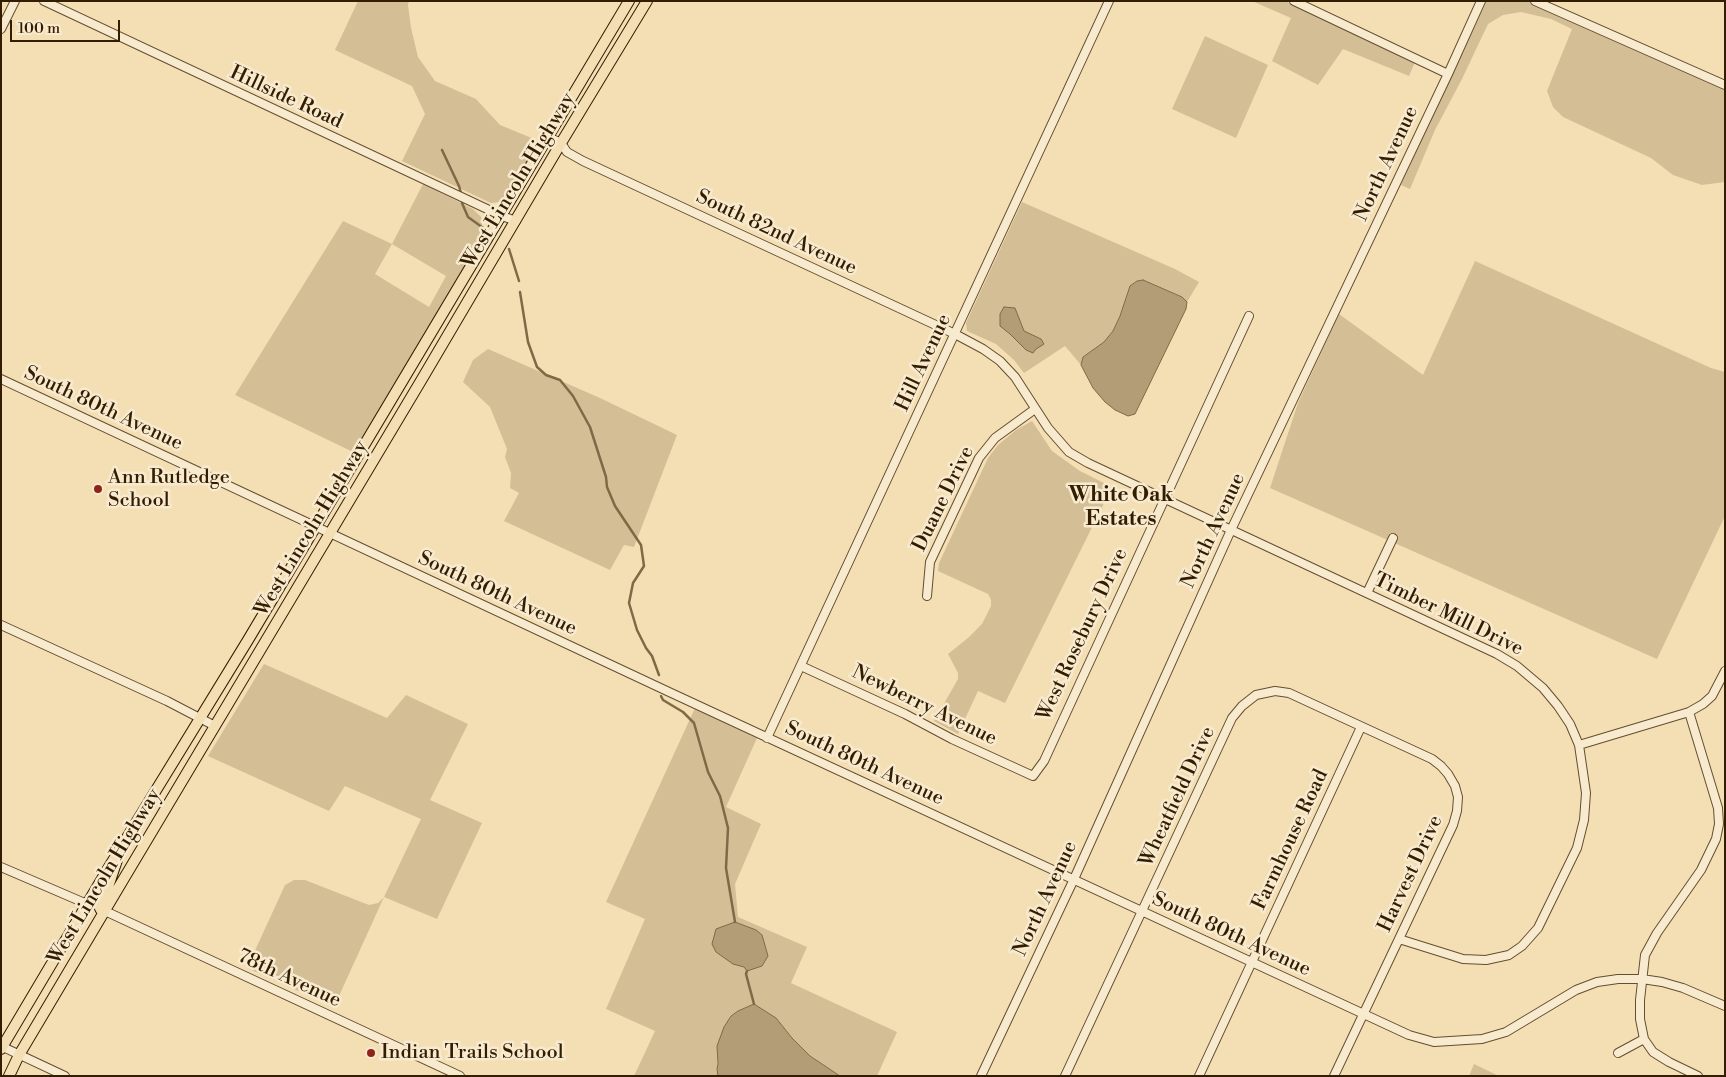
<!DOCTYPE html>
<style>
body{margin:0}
#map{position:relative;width:1726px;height:1077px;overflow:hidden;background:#f4dfb5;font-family:"Libre Bodoni",serif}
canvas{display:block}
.frame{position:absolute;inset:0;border:2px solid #331d00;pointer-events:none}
.scale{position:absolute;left:10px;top:20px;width:110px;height:22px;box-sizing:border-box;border:2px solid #331d00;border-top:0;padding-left:6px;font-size:15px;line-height:18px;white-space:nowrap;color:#331d00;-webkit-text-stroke:4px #f8eacf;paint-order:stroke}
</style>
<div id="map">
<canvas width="1726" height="1077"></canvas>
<div class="frame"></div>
<div class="scale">100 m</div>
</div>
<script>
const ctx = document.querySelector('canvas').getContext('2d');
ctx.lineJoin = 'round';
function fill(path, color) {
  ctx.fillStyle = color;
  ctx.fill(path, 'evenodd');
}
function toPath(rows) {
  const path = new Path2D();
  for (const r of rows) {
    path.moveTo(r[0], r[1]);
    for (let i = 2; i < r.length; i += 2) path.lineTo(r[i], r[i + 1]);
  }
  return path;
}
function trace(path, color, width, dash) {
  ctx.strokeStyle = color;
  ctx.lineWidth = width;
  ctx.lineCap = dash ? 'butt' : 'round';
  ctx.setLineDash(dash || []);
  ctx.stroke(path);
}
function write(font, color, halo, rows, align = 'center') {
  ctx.font = font + ' "Libre Bodoni",serif';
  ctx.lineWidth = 5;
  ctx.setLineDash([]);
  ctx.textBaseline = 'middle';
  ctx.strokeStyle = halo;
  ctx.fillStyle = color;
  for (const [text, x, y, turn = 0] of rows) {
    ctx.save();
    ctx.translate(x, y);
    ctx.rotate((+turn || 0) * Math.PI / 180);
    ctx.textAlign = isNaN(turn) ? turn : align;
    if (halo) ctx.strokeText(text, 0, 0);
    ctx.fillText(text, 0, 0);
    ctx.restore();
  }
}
fill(toPath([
 [358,1,409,1,408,5,411,28,418,57,435,81,476,99,500,125,539,141,508,193,499,202,491,203,402,161,425,114,412,86,335,50],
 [1252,1,1285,1,1415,62,1409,76,1343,49,1318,85,1272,61,1291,18],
 [1484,1,1530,1,1725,88,1725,182,1702,185,1673,175,1651,158,1563,117,1553,107,1547,91,1572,29,1551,19,1521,12,1503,15,1488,24,1462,79,1435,130,1410,189,1401,185],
 [1205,36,1268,65,1236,138,1172,109],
 [423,184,473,209,482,218,482,237,468,263,353,452,235,395,343,221,392,244],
 [392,244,446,276,429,307,375,274],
 [1022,202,1175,269,1199,282,1187,302,1182,297,1143,280,1137,281,1130,286,1120,316,1113,331,1104,342,1083,357,1081,365,1065,346,1024,373,1014,360,996,344,967,331,966,323],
 [1475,261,1711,368,1725,372,1725,516,1657,659,1270,488,1298,403,1339,314,1423,375],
 [488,349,600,398,677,435,634,547,624,545,610,570,504,521,519,493,510,488,511,473,505,457,507,449,490,407,463,382,473,360],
 [1032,421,1052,451,1080,471,1112,487,1005,703,978,691,958,734,934,721,958,679,958,673,948,654,968,638,982,624,991,606,991,600,988,594,938,571,939,563,988,458,998,445,1016,430],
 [264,664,387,718,406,695,468,724,430,800,482,823,437,919,384,897,334,1007,247,968,285,885,294,880,305,880,369,905,378,903,384,897,421,819,345,786,329,811,208,756],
 [695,708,757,738,726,807,761,824,735,884,738,917,807,947,791,983,897,1032,877,1076,840,1076,810,1056,792,1038,776,1018,754,1004,738,1011,730,1016,717,1053,718,1076,634,1076,655,1031,606,1009,645,919,606,902],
 [1474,1064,1499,1076,1469,1076]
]), '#d3be96');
const water = toPath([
 [1143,280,1182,297,1187,302,1186,309,1135,414,1128,416,1115,410,1105,402,1093,388,1081,365,1083,357,1104,342,1113,331,1120,316,1130,286,1137,281,1143,280],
 [1004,307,1015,308,1024,331,1041,339,1044,344,1036,349,1033,353,1026,350,1010,334,1000,326,1000,314,1004,307],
 [735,922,756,930,762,935,768,956,762,966,747,971,744,967,733,964,716,952,712,944,716,929,735,922],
 [754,1004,776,1018,792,1038,810,1056,840,1076,718,1076,717,1069,718,1064,717,1046,724,1027,731,1016,738,1011,754,1004]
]);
fill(water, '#b29d77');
trace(water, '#7f6a47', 1);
trace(toPath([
 [442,150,459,186,461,193],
 [462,203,468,217,486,230],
 [509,249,519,281],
 [520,292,528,342,537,367,546,375,560,380,573,396,590,427,606,477,607,487,615,506,641,545,644,566,633,583,629,603,637,630,646,648,652,656,659,675],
 [661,696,663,700,683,712,694,723,708,772,720,796,728,828,726,868,735,922],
 [747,971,746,974,754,1004]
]), '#7f6a47', 2.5);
const minor = toPath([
 [44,1,502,216,516,221],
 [1294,1,1448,74],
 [1535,1,1725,85],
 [1,29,15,1],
 [548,137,561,143,567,152,583,161,955,334,983,349,1000,361,1015,377,1048,428,1069,452,1088,463,1497,654,1517,666,1543,688,1558,706,1570,724,1579,745,1586,793,1584,820,1577,848,1538,928,1522,946,1509,955,1486,960,1463,959,1399,939],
 [1,379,667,691,1409,1035,1434,1042,1482,1039,1506,1032,1576,990,1597,982,1618,979,1642,979,1662,982,1683,988,1725,1006],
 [1367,593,1393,538],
 [927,596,930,562,979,458,995,438,1035,409],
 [1,625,167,701,215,726],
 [801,666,905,714,952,739,1033,776,1044,761,1249,316],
 [1689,712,1718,808,1719,824,1716,839,1701,870,1657,933,1645,955,1640,1000,1640,1019,1644,1039,1653,1052,1669,1062,1698,1076],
 [767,738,1109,1],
 [1579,745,1689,712,1703,704,1712,696,1725,671],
 [1,867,87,904],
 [105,911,460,1076],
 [1,1046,65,1076],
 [1618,1053,1644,1039],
 [981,1076,1074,879,1231,530,1448,74,1481,1],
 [1065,1076,1232,718,1242,706,1256,695,1275,691,1289,693,1432,759,1441,766,1448,774,1455,786,1458,797,1457,811,1453,825,1334,1076],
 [1199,1076,1361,727]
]);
const major = toPath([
 [105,911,101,910,99,906,109,884,117,860],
 [1,1049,109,867,248,640,629,1],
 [9,1076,19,1055,126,875,422,379,561,143,647,1]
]);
trace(minor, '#634e2d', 10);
trace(major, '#331d00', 12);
trace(minor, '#f8eacf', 8);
trace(major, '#f4dfb5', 10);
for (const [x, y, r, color] of [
 [98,489,5,"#8f2418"],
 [371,1053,5,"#8f2418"]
]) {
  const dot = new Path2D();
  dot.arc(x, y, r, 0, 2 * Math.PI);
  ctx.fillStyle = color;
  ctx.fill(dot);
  trace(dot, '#f8eacf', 2);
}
write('20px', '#331d00', '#f8eacf', [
 ["Hillside Road",286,98,25],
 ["North Avenue",1387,164,-65],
 ["West Lincoln Highway",519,181,-59],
 ["South 82nd Avenue",776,233,25],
 ["Hill Avenue",924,363,-65],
 ["South 80th Avenue",103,409,25],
 ["Duane Drive",944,499,-64],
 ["West Lincoln Highway",312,529,-59],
 ["North Avenue",1214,531,-65],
 ["South 80th Avenue",497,594,25],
 ["Timber Mill Drive",1448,615,26],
 ["West Rosebury Drive",1083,635,-65],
 ["Newberry Avenue",924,706,26],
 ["South 80th Avenue",864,764,25],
 ["Wheatfield Drive",1178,797,-65],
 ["Farmhouse Road",1291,840,-65],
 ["Harvest Drive",1411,874,-65],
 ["West Lincoln Highway",105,877,-59],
 ["North Avenue",1046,899,-65],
 ["South 80th Avenue",1231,935,25],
 ["78th Avenue",289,979,25]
]);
write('20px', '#331d00', '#f8eacf', [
 ["Ann Rutledge",108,478],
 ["School",108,501],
 ["Indian Trails School",381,1053]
], 'left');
write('bold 21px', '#331d00', '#f8eacf', [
 ["White Oak",1121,496],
 ["Estates",1121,520]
]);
</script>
